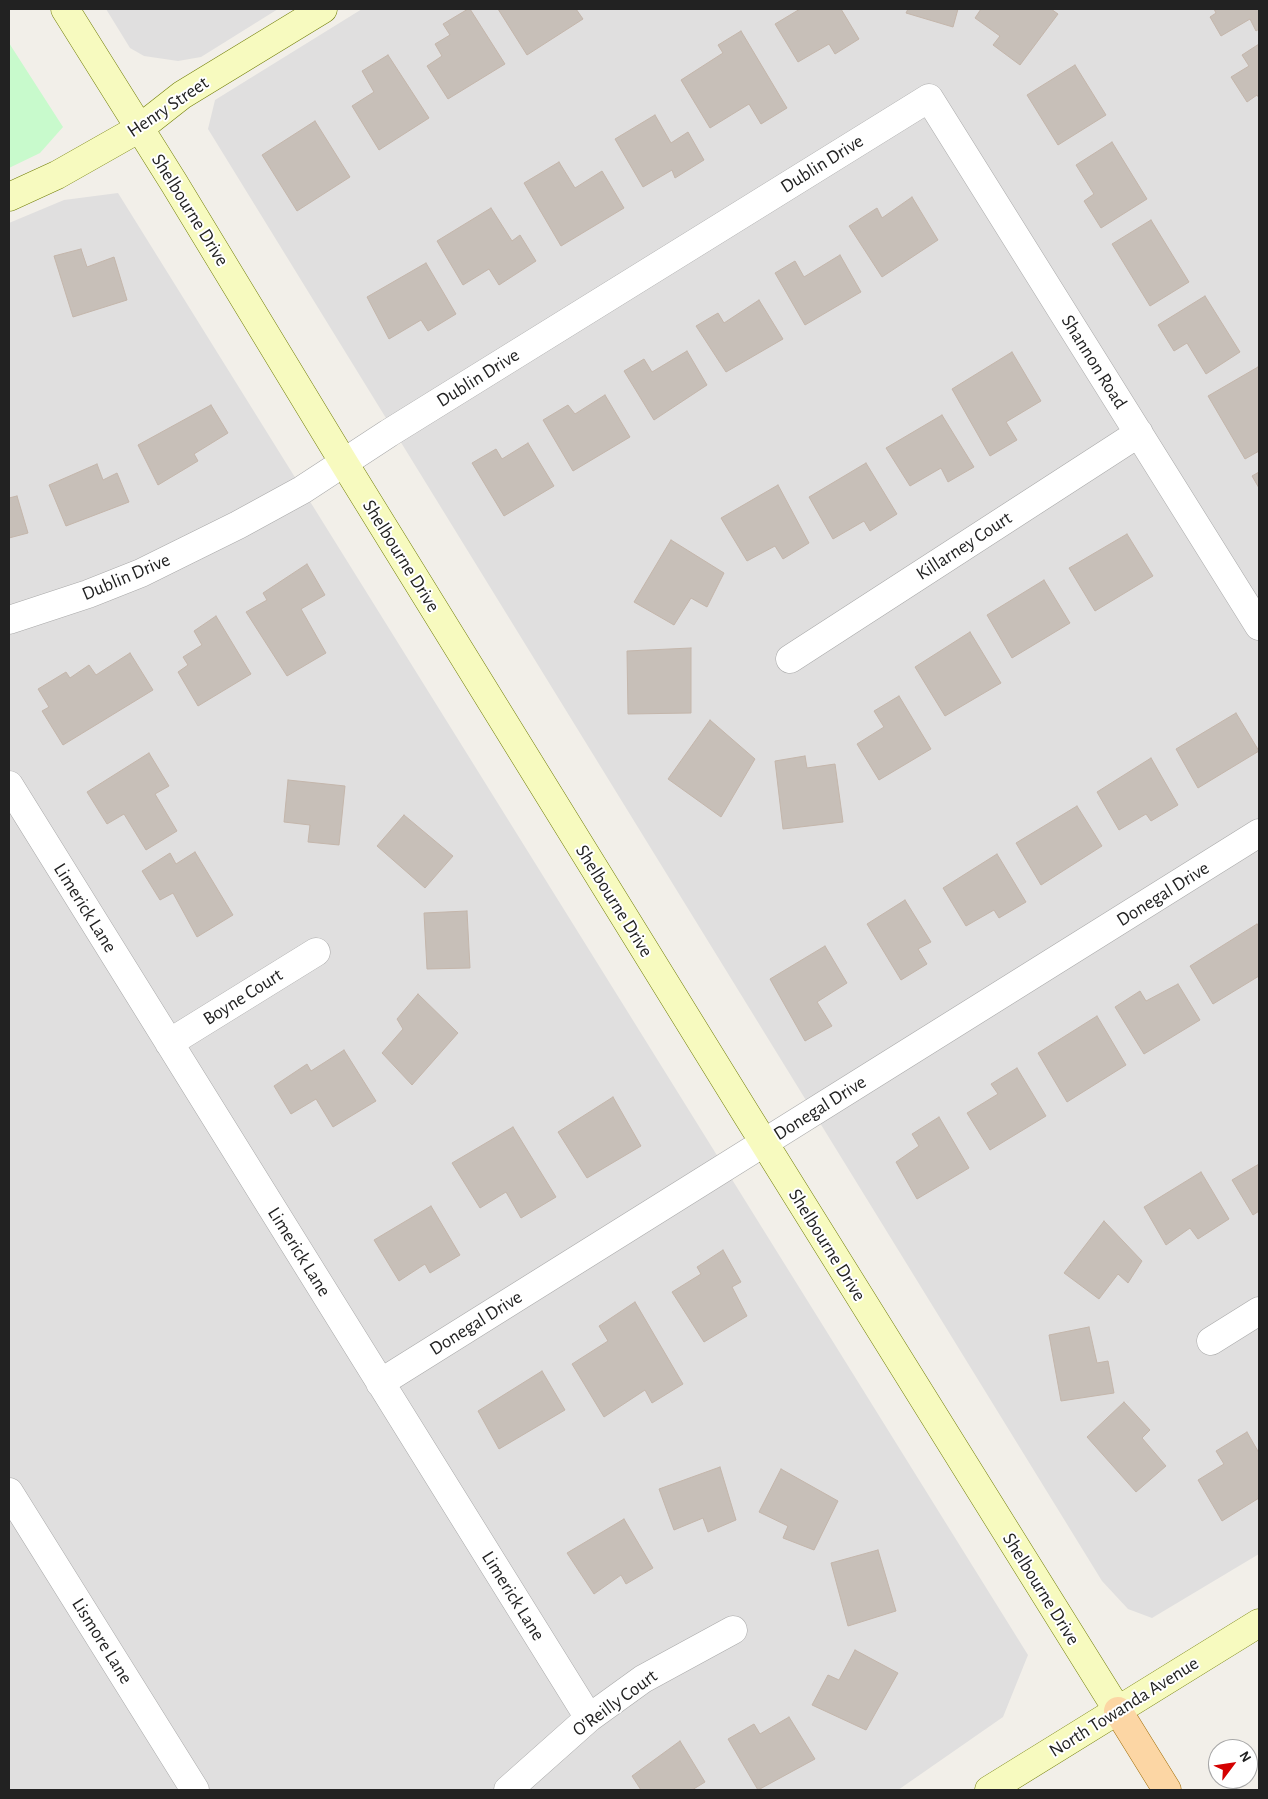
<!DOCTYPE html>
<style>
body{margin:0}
#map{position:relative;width:1268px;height:1799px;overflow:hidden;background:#f2efe9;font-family:"Alegreya Sans",sans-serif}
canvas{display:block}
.frame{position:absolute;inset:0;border:10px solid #222;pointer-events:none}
.north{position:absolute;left:1208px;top:1739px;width:50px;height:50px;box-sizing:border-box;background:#fff;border:1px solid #a7a7a7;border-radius:50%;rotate:59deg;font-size:14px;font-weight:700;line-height:20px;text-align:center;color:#222}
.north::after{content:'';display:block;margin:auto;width:18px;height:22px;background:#d40000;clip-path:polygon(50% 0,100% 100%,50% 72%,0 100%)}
</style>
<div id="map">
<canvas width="1268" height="1799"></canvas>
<div class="frame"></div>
<div class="north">N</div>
</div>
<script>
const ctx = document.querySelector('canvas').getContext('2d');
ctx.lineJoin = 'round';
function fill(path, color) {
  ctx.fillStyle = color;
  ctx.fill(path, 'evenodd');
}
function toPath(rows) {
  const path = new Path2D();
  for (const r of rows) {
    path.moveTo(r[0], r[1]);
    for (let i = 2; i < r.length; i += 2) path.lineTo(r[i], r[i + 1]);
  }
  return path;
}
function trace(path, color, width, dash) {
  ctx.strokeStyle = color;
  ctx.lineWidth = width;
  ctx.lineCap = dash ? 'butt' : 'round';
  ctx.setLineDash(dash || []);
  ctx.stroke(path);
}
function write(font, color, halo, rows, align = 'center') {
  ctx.font = font + ' "Alegreya Sans",sans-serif';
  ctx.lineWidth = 4;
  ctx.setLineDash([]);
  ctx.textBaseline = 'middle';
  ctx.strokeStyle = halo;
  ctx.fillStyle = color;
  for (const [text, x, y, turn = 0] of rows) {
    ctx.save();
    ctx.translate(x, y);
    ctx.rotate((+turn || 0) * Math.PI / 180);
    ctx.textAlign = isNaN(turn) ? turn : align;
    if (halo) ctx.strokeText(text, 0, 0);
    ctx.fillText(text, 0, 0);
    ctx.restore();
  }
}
fill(toPath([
 [106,9,278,9,201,57,178,61,144,56,130,48],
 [362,9,1259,9,1259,1554,1152,1618,1128,1609,1102,1581,208,129,215,100],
 [118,193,1028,1655,1003,1717,898,1790,9,1790,9,223,64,200]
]), '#e0dfdf');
fill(toPath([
 [9,43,63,127,40,153,9,168]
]), '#c8facc');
const building = toPath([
 [468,9,470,9,505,64,448,99,427,66,442,56,435,44,450,35,443,24,468,9],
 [498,9,576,9,583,19,527,55,498,9],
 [800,9,841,9,859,39,835,54,829,44,798,62,775,24,800,9],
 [908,9,958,9,953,27,906,13,908,9],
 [981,9,1051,9,1058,14,1020,65,993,45,1000,36,975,18,981,9],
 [1214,9,1259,9,1259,29,1256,31,1250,19,1221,36,1210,17,1216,13,1214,9],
 [741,31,787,108,761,124,749,104,710,128,681,80,723,53,718,45,741,31],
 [1259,44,1259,98,1257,95,1247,102,1231,77,1249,66,1242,55,1259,44],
 [388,55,429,118,379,150,352,106,374,92,362,71,388,55],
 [1075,65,1106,115,1058,145,1027,95,1075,65],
 [655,115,671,143,688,132,704,160,675,178,672,170,643,187,615,139,655,115],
 [315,121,350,177,297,211,262,155,315,121],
 [1112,142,1147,199,1101,228,1084,201,1094,194,1076,165,1112,142],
 [559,162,575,188,602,171,624,208,561,246,524,183,559,162],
 [912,197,938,240,882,277,849,226,877,208,882,218,912,197],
 [491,208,512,241,520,235,536,261,499,285,489,269,463,285,437,241,491,208],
 [1151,220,1189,282,1150,306,1112,244,1151,220],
 [81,249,87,267,114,257,127,300,73,317,54,256,81,249],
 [840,255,861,292,805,325,775,273,795,261,804,277,840,255],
 [426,263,456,314,428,331,421,320,389,339,367,297,426,263],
 [1205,296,1240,352,1206,374,1187,343,1174,351,1158,325,1205,296],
 [759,300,783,339,726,372,696,326,718,313,724,323,759,300],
 [687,351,707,385,654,420,624,371,644,359,652,372,687,351],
 [1012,352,1041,401,1006,422,1017,440,990,456,952,389,1012,352],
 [1258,367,1259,370,1259,451,1245,459,1208,396,1258,367],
 [605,395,630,437,573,471,543,420,568,405,575,414,605,395],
 [211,405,228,433,194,454,198,461,158,485,138,445,211,405],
 [942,415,974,467,948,482,941,468,910,486,886,448,942,415],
 [528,443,554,486,504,516,472,463,496,449,502,459,528,443],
 [866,463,897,514,870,531,864,521,833,539,809,497,866,463],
 [97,464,103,480,117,473,129,502,66,526,49,485,97,464],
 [1259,472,1259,488,1252,476,1259,472],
 [778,485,809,543,783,559,775,546,747,561,721,518,778,485],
 [17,496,28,533,9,538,9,498,17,496],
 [1127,534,1153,576,1095,611,1069,568,1127,534],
 [671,540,724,573,707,607,691,598,674,625,634,602,671,540],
 [307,564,325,595,301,609,326,653,287,676,246,612,267,600,263,593,307,564],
 [1044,580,1070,623,1012,658,987,615,1044,580],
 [216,616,251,674,198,706,178,672,188,665,183,657,202,645,194,631,216,616],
 [970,632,1001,683,945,716,915,667,970,632],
 [691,648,691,713,628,714,627,651,691,648],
 [130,653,153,690,63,745,42,711,49,707,38,689,66,672,70,678,89,665,96,675,130,653],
 [899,696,931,749,879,780,857,744,884,727,874,711,899,696],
 [1236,713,1259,751,1198,788,1176,749,1236,713],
 [710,720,755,759,721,817,668,779,710,720],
 [149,753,169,786,155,794,177,831,146,850,124,814,107,824,87,792,149,753],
 [805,756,807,768,835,764,843,822,783,829,775,761,805,756],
 [1151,758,1178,805,1151,821,1146,814,1119,830,1097,792,1151,758],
 [288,780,345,786,339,845,308,842,310,825,284,822,288,780],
 [1077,806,1102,846,1041,885,1016,843,1077,806],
 [404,815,453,856,425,888,377,846,404,815],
 [195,852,233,915,197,937,173,893,160,900,142,871,170,853,176,864,195,852],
 [997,854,1026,902,999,918,994,910,966,926,943,888,997,854],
 [905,900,931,942,918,949,927,964,901,980,867,924,905,900],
 [467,911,470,968,427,969,424,913,467,911],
 [1257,924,1259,927,1259,976,1213,1004,1190,966,1257,924],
 [825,946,847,983,817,1002,832,1026,805,1041,770,979,825,946],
 [1178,984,1200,1020,1144,1054,1115,1007,1140,991,1146,1001,1178,984],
 [418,994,458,1033,412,1085,382,1053,403,1029,397,1019,418,994],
 [1097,1016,1126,1065,1067,1102,1038,1053,1097,1016],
 [344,1050,376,1101,333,1127,316,1099,291,1114,274,1086,307,1064,311,1071,344,1050],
 [1017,1068,1046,1116,990,1150,967,1113,998,1094,991,1084,1017,1068],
 [613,1097,641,1146,587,1178,558,1132,613,1097],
 [939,1117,969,1168,917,1199,896,1162,919,1146,912,1134,939,1117],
 [513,1127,556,1197,521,1218,506,1192,480,1208,452,1163,513,1127],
 [1259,1164,1259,1211,1253,1215,1232,1180,1259,1164],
 [1201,1172,1229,1219,1198,1239,1190,1228,1166,1245,1144,1207,1201,1172],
 [431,1206,460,1255,430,1273,425,1264,399,1281,374,1240,431,1206],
 [1104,1221,1142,1261,1128,1283,1118,1274,1099,1299,1064,1273,1104,1221],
 [723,1250,741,1282,732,1287,747,1316,704,1342,672,1292,701,1274,697,1267,723,1250],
 [635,1302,683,1384,652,1403,645,1390,604,1417,572,1364,608,1341,599,1326,635,1302],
 [1089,1327,1097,1363,1108,1361,1114,1393,1061,1401,1049,1335,1089,1327],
 [542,1371,565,1410,499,1449,478,1411,542,1371],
 [1124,1402,1150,1430,1142,1438,1166,1466,1136,1492,1087,1437,1124,1402],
 [1247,1432,1259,1453,1259,1498,1222,1521,1198,1480,1224,1464,1216,1451,1247,1432],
 [720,1467,736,1520,708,1532,703,1518,674,1530,659,1489,720,1467],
 [781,1469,838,1501,814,1550,783,1538,788,1526,759,1512,781,1469],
 [624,1519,653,1568,626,1584,621,1575,594,1594,567,1553,624,1519],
 [878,1550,896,1611,848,1626,831,1563,878,1550],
 [855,1650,898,1673,866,1730,812,1705,828,1675,839,1680,855,1650],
 [789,1717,815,1759,758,1790,728,1739,754,1724,760,1734,789,1717],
 [680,1741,705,1782,692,1790,641,1790,632,1776,680,1741]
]);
fill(building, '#c7bfb8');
trace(building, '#c4b6ab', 1);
const street = toPath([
 [9,620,88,594,141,573,238,525,302,490,389,433,929,98,1259,626],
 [790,659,1139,433],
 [9,785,589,1718],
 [169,1043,316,952],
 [1211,1341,1259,1311],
 [380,1383,1259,833],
 [9,1492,195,1790],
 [508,1790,589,1718,643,1679,733,1630]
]);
const secondary = toPath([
 [65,9,174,183,344,463,748,1117,1118,1711],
 [9,197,57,175,140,128,182,95,323,9],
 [989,1790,1259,1623]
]);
const primary = toPath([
 [1118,1711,1167,1790]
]);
trace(street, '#a9a9a9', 29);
trace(secondary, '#707d05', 29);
trace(primary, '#a06b00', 29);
trace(street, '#fff', 28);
trace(secondary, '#f7fabf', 28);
trace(primary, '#fcd6a4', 28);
write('19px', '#222', '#fff', [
 ["Henry Street",168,107,-34],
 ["Dublin Drive",822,164,-32],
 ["Shelbourne Drive",190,210,58],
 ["Shannon Road",1094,362,58],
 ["Dublin Drive",478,378,-32],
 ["Killarney Court",964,546,-33],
 ["Shelbourne Drive",401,556,58],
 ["Dublin Drive",126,577,-23],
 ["Donegal Drive",1163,894,-32],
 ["Shelbourne Drive",614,901,58],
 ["Limerick Lane",85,908,58],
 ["Boyne Court",243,997,-32],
 ["Donegal Drive",820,1108,-32],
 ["Shelbourne Drive",827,1245,58],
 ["Limerick Lane",299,1252,58],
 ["Donegal Drive",476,1323,-32],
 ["Shelbourne Drive",1041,1589,58],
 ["Limerick Lane",513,1596,58],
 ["Lismore Lane",102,1641,58],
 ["O'Reilly Court",615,1703,-36],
 ["North Towanda Avenue",1124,1707,-32]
]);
</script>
